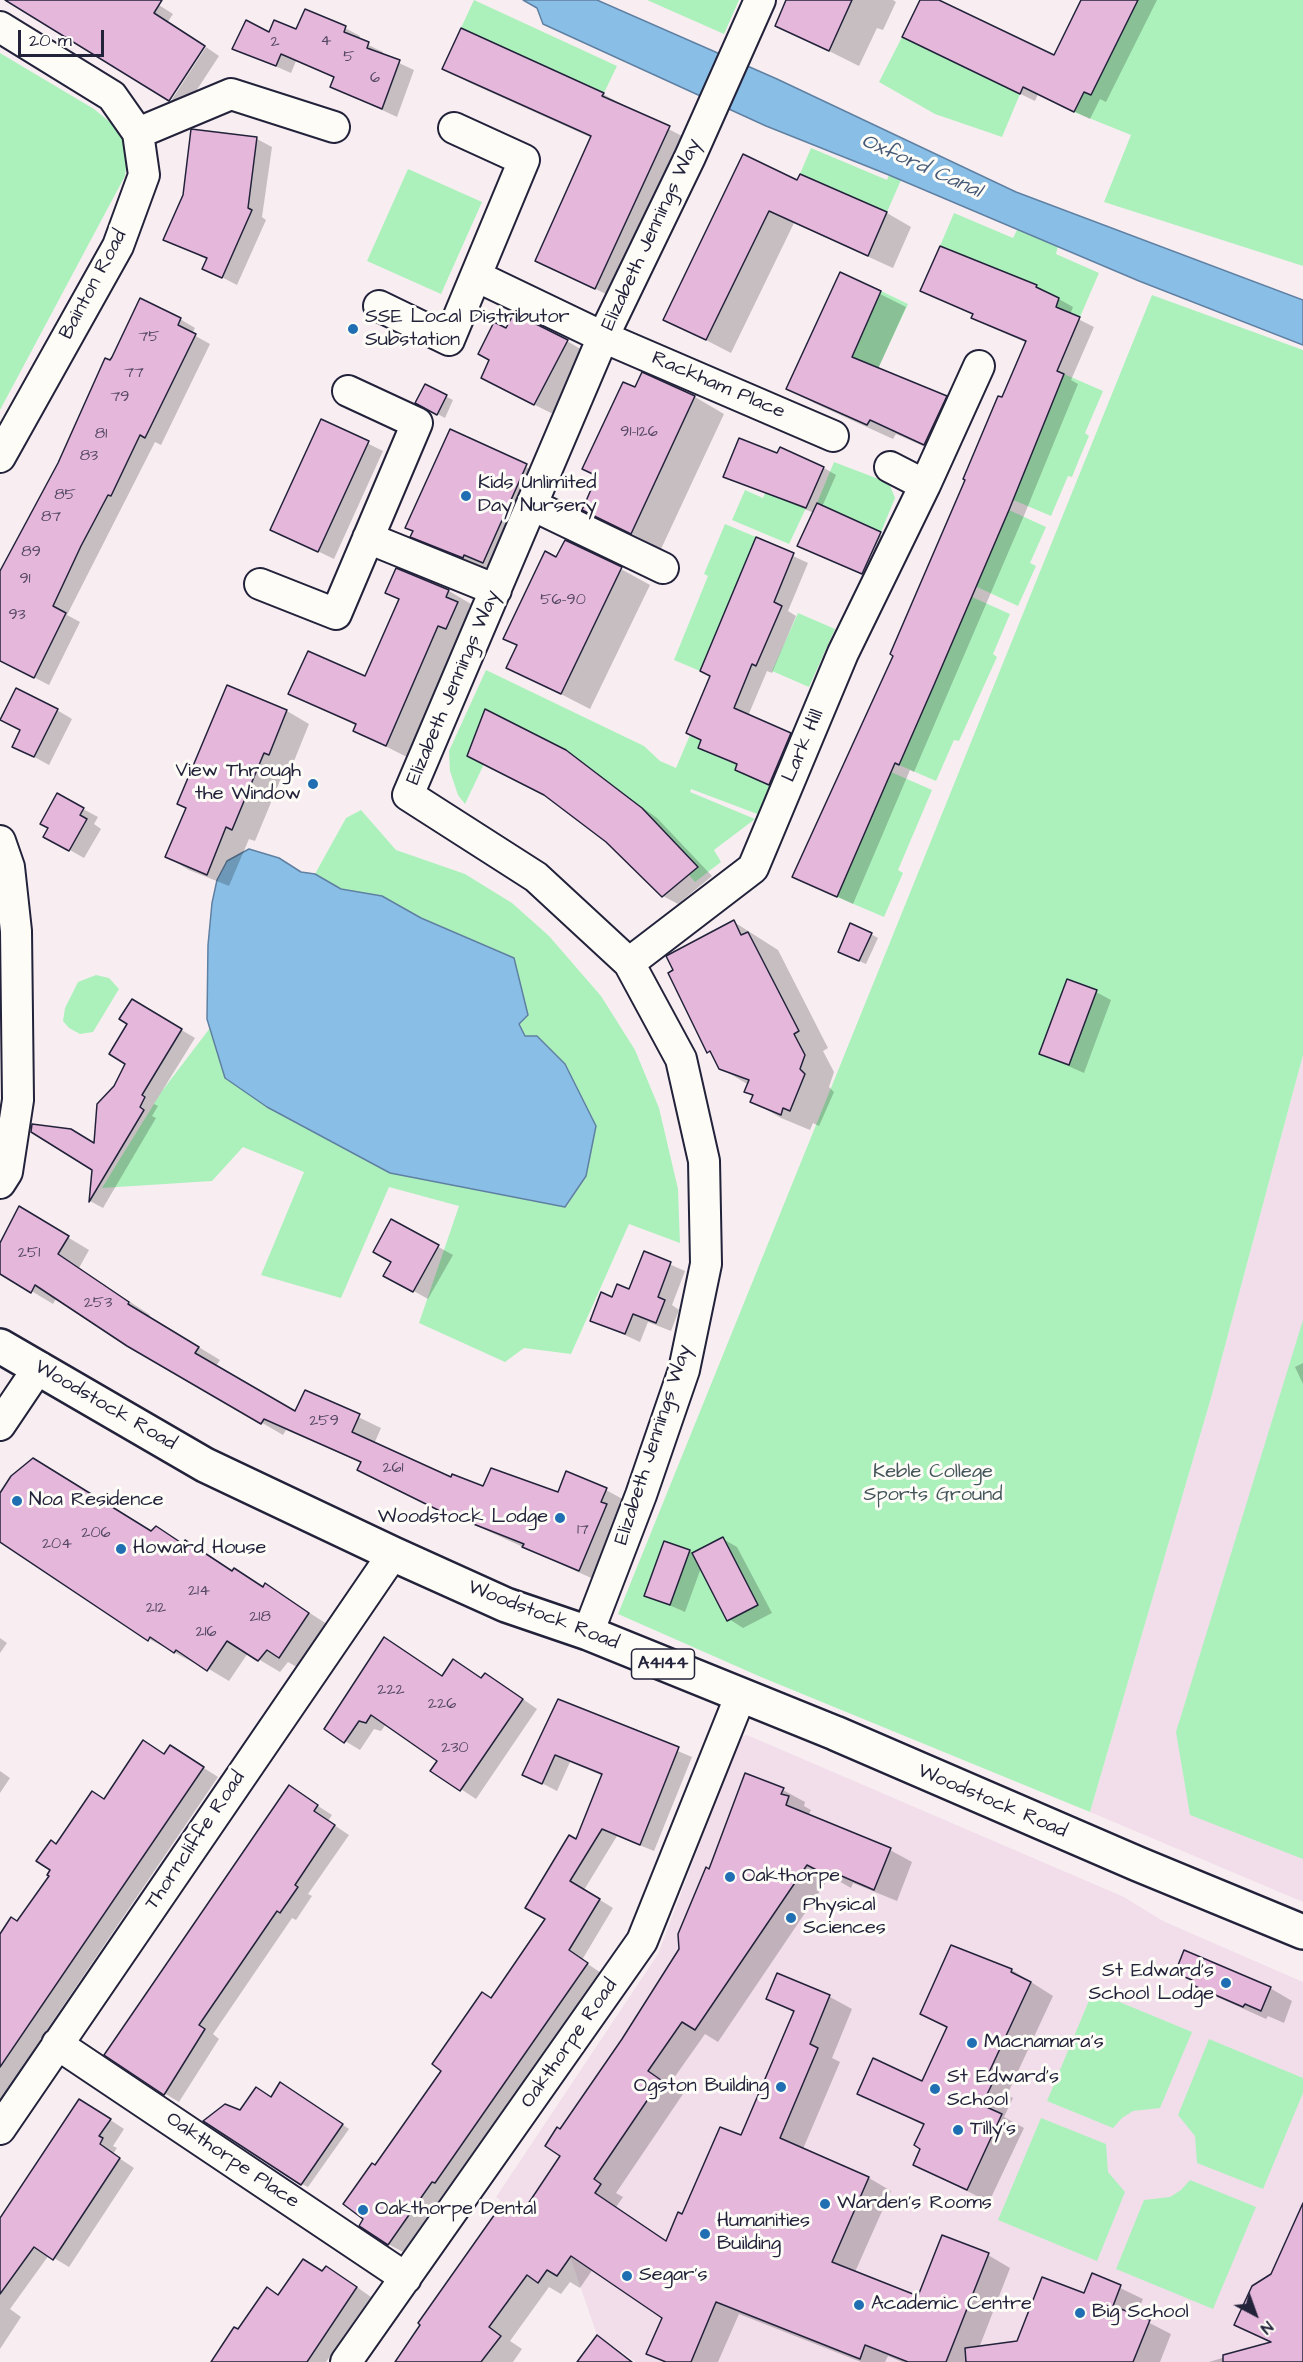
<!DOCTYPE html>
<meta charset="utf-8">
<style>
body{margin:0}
#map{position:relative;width:1303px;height:2362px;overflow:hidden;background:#f8eef1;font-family:"Architects Daughter",sans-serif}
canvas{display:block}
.north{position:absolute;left:1225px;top:2284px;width:60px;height:60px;-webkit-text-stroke:4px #fdfcf7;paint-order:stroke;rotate:139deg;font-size:16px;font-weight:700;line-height:24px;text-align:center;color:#22223b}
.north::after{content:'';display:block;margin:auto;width:21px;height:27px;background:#22223b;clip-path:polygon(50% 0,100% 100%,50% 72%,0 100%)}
.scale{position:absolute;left:18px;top:30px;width:86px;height:27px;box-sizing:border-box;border:3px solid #22223b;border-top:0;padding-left:8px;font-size:18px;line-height:21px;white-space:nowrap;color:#22223b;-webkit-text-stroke:4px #fdfcf7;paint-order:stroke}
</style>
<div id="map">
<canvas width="1303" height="2362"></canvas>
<div class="north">N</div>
<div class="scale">20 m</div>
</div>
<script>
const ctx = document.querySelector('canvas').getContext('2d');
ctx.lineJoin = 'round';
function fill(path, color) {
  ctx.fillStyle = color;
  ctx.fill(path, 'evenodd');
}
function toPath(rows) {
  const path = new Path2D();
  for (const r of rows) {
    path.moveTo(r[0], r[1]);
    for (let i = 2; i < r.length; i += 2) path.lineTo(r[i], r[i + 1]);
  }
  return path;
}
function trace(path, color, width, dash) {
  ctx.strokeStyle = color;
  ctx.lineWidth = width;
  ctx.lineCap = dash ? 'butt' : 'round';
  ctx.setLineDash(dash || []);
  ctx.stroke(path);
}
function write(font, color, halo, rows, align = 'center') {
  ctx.font = font + ' "Architects Daughter",sans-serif';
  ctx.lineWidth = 6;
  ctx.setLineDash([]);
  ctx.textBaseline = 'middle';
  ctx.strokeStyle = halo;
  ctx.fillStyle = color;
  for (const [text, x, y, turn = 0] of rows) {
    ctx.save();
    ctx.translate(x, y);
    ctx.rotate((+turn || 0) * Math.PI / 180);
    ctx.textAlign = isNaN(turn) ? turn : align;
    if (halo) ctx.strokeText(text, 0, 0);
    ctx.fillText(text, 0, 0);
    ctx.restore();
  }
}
fill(toPath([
 [1303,1055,1303,1902,1090,1812,1211,1398],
 [747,1735,1124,1897,1163,1921,1303,1982,1303,2362,636,2362,597,2335,569,2254,496,2197,658,1954,740,1737]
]), '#f2deea');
fill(toPath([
 [474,0,617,66,604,93,461,28],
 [647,0,739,0,724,34],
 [1138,0,1303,0,1303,266,1104,202,1131,135,1074,112,1084,92,1091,95],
 [902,37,1020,94,1002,137,935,114,879,82],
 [0,53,94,109,111,123,124,141,127,159,125,176,0,410],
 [811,148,887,180,889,175,901,180,887,212,800,174],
 [408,169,482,202,441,294,367,261],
 [954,213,1013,238,1018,228,1058,246,1056,254,1099,273,1080,317,1056,307,1059,298,1036,287,1036,285,940,246],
 [881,291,908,304,854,420,828,408],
 [1152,295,1303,350,1303,1055,1211,1398,1090,1812,761,1677,618,1614],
 [1064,374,1103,391,1085,433,1089,436,1080,457,1072,477,1068,476,1051,516,1011,499],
 [834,462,889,483,895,498,881,532,817,503],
 [745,490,763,498,766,491,806,508,789,544,732,520],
 [1009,510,1046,527,1030,563,1036,566,1018,606,975,586],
 [725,524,756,537,700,671,674,660,708,576,704,574],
 [972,597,1010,614,993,654,997,657,959,741,954,740,936,781,899,765],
 [798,613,835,629,809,687,772,671],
 [486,670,644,746,660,761,676,768,690,735,701,740,698,748,737,765,735,770,769,785,772,781,775,782,760,815,691,789,690,792,755,819,714,850,721,862,695,882,689,875,698,867,642,808,566,750,485,709,467,756,484,764,465,804,458,795,450,771,449,751],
 [891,772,932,790,898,870,903,873,884,917,837,897],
 [361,810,396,850,465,874,512,903,549,936,601,996,635,1050,659,1108,678,1189,680,1243,629,1224,571,1354,524,1348,505,1362,419,1323,459,1206,389,1187,341,1298,261,1275,304,1172,243,1147,212,1181,102,1188,162,1091,210,1028,225,1078,486,1190,566,1207,586,1176,537,1036,525,1036,519,1024,421,918,382,896,341,889,315,874,346,818],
 [96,975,109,978,119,989,93,1032,80,1034,69,1028,63,1021,65,1008,78,982],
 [1303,1320,1303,1859,1190,1815,1176,1732],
 [1093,1991,1192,2032,1160,2108,1133,2111,1122,2118,1113,2128,1047,2101],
 [1209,2039,1303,2078,1303,2093,1263,2189,1197,2163,1195,2136,1178,2115],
 [1041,2118,1106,2144,1108,2172,1125,2192,1097,2261,998,2220],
 [1190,2180,1256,2207,1213,2309,1116,2269,1144,2200,1170,2197,1181,2190]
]), '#acf1bc');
const water = toPath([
 [523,0,597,0,777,79,1016,192,1303,300,1303,345,1139,281,889,175,766,126,543,24,537,8,523,0],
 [249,849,279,858,301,872,315,874,341,889,382,896,421,918,514,958,528,1015,519,1024,525,1036,537,1036,565,1064,596,1126,586,1176,565,1207,390,1173,267,1107,225,1078,207,1019,208,945,212,903,217,880,227,861,249,849]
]);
fill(water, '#89bfe7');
trace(water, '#6080a2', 1.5);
fill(toPath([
 [8,0,151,0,173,14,167,23],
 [788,0,893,0,896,2,883,30,877,28,859,66,777,25],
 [922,0,936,0,1055,57,1082,0,1157,0,1106,102,1100,99,1090,119,1038,94,1035,101,919,45],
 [345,28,360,36,358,40,383,52,382,55,414,70,397,117,331,86,335,78,321,71,296,61,291,73,234,48,270,34],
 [206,47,219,56,185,108,171,101],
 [444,68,603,94,693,142,620,301,537,260,592,138,468,82],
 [193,131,257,139,272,147,262,217,266,220,237,285,204,268,208,260,165,239,184,196],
 [744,156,798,183,801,176,887,213,911,227,893,268,794,223,731,353,665,319],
 [840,274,906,307,878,369,946,397,971,412,950,458,896,434,893,439,814,403,788,388],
 [1036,286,1073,307,1070,315,1094,327,1071,380,1078,384,1023,518,914,772,910,770,853,904,794,876,895,655,1027,343,988,326,973,317,974,315,922,290],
 [180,319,195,328,192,334,210,344,161,445,155,442,67,615,80,622,49,685,0,660,0,574,111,362],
 [507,330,567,341,589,354,557,416,505,390],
 [642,374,695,397,724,414,661,549,584,509,598,477,584,469],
 [425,386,453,400,445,418,417,403],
 [322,421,383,451,334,559,272,529],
 [450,431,549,478,506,574,487,566,486,570,434,549,412,536],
 [778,455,824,468,836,475,822,507,895,542,877,581,798,546,814,513,725,476],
 [757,539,808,563,788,611,796,616,772,673,767,671,748,716,805,742,784,792,752,778,737,769,738,766,700,747,702,741,688,732,711,676],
 [557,559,621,569,650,585,590,709,508,667,518,646,505,638],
 [397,570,449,591,471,604,468,610,479,616,409,758,355,731,357,726,290,693,365,678,401,600,387,592],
 [228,687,287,711,309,724,292,766,287,764,255,841,249,839,229,886,189,870,167,857,187,808],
 [57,710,72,719,49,765,14,746,21,730],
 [565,752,657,818,712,876,678,904,663,896],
 [57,795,98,817,94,824,101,829,84,858,45,836],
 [734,922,778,950,828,1048,823,1051,834,1072,829,1087,834,1092,819,1126,813,1123,810,1130,781,1118,752,1101,754,1095,746,1091,749,1085,720,1068,713,1054,709,1052],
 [871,934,878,938,866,964,847,956],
 [0,969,22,985,0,1018],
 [1096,992,1111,1000,1084,1073,1041,1054],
 [133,1001,195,1038,154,1104,158,1106,152,1116,156,1118,103,1208,90,1201,95,1145,127,1063],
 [19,1208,89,1250,79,1268,150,1315,149,1317,220,1360,216,1366,296,1413,306,1392,381,1428,374,1444,452,1479,483,1488,559,1493,606,1490,628,1502,600,1582,380,1482,359,1470,362,1463,286,1430,283,1435,128,1345,57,1297,53,1304,0,1272,0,1246],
 [392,1221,453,1255,428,1299,385,1275,393,1261],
 [644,1253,685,1271,672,1305,679,1310,671,1331,648,1322,640,1342,592,1320,613,1299,629,1291],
 [1303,1363,1303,1384,1295,1367],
 [0,1495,152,1533,156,1528,233,1572,235,1570,264,1587,266,1585,330,1626,300,1669,288,1662,280,1672,248,1653,229,1681,197,1662,196,1664,149,1639,0,1540],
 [723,1539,737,1547,772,1613,743,1628,729,1619,701,1568,685,1612,646,1595,690,1551,694,1554],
 [0,1638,7,1643,0,1653],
 [399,1647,443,1677,482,1679,500,1683,537,1709,476,1799,432,1770,438,1760,386,1724,381,1731,374,1729,360,1750,345,1741],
 [559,1701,692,1757,654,1851,617,1836,584,1890,613,1908,582,1960,601,1973,449,2190,447,2189,403,2252,388,2244,366,2219,376,2167,547,1919,603,1776,570,1762,557,1791,524,1774],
 [165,1756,185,1756,218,1777,0,2099,0,1937,18,1922,51,1876,57,1845,106,1801],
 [0,1771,10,1778,0,1793],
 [746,1775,783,1790,805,1802,804,1806,811,1810,808,1816,890,1850,912,1862,897,1901,853,1883,851,1888,830,1876,718,2042,705,2034,669,2085,683,2094,616,2193,623,2197,616,2207,667,2241,683,2216,742,2137,795,2013,768,1999,778,1975,830,1997,852,2009,832,2058,840,2062,803,2149,869,2178,891,2191,855,2272,919,2297,988,2255,1010,2268,979,2348,1018,2342,1085,2295,1093,2275,1143,2299,1136,2316,1171,2334,1160,2362,902,2362,888,2356,885,2362,861,2362,739,2314,718,2362,663,2362,648,2353,664,2318,593,2269,580,2288,570,2282,561,2294,549,2287,510,2341,522,2349,513,2362,397,2362,503,2206,522,2217,562,2156,560,2131,624,2039,681,1949],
 [289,1787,332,1815,328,1821,349,1835,308,1894,312,1896,296,1920,292,1918,213,2034,219,2039,179,2102,164,2093],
 [952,1947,1012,1970,1053,1996,1007,2095,1013,2098,1004,2117,1024,2128,989,2202,915,2165,922,2148,925,2126,859,2093,923,2083,948,2028,922,2013],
 [1177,1972,1270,1988,1292,2001,1284,2023,1268,2016,1266,2019,1215,1996],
 [288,2088,349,2129,308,2187,302,2184,241,2112],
 [94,2109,124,2129,113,2146,117,2148,113,2154,134,2168,69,2267,49,2255,10,2309,21,2317,0,2349,0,2221],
 [1303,2207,1303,2362,1209,2362,1271,2343,1236,2325,1272,2275],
 [323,2272,341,2276,371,2297,326,2362,221,2362,216,2357,267,2289,279,2296]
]), '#0003');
const building = toPath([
 [5,0,162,0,154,13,205,46,169,101,5,0],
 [786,0,852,0,829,51,775,26,786,0],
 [920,0,939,0,1054,55,1081,0,1138,0,1091,95,1084,92,1074,112,1023,87,1020,94,902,37,920,0],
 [305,9,346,26,344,32,369,42,367,48,400,60,382,109,330,87,334,77,304,64,281,54,276,66,232,49,246,20,269,32,274,20,296,29,305,9],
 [461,28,604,93,602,96,670,126,595,289,535,261,591,136,442,69,461,28],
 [191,129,257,137,248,208,252,210,222,278,202,269,207,258,163,240,183,195,191,129],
 [743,154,797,180,800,174,887,212,868,256,769,211,706,340,663,320,743,154],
 [940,246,1037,285,1036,287,1059,298,1056,307,1080,317,1057,371,1064,374,1009,510,934,685,899,765,895,763,837,897,792,877,893,656,890,654,965,480,963,479,998,396,1002,397,1026,341,971,318,973,314,920,291,940,246],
 [840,272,881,291,852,357,947,396,924,445,870,420,867,425,786,389,840,272],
 [140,298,181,318,178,325,196,334,145,438,140,435,111,496,108,495,81,546,53,606,66,613,34,678,0,661,0,571,58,463,105,358,110,360,112,357,140,298],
 [514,313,568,340,534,405,481,378,489,360,478,354,494,322,506,328,514,313],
 [642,372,695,396,631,534,582,510,597,476,582,469,623,382,635,387,642,372],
 [425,384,447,395,437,415,415,403,425,384],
 [321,419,369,441,318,552,270,530,321,419],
 [450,429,527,464,483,563,464,555,463,558,410,537,413,531,405,528,450,429],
 [739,438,777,453,780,447,824,467,806,508,723,477,739,438],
 [817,503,881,532,862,574,797,546,817,503],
 [756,537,794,553,774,602,782,606,756,666,752,664,734,708,791,733,769,785,735,770,737,764,698,748,701,740,686,733,710,676,700,671,756,537],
 [565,540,622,567,561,694,506,668,517,645,503,639,545,551,556,557,565,540],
 [396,568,449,590,446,597,458,602,446,629,438,626,386,746,353,731,356,724,288,694,308,651,365,676,399,599,385,593,396,568],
 [227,685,287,710,269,755,264,753,232,830,226,827,207,875,165,857,186,808,177,804,227,685],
 [16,688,58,709,34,757,12,747,20,730,0,720,16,688],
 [485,709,566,750,642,808,698,867,662,897,606,842,544,795,467,756,485,709],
 [57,793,84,808,80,815,87,819,69,851,43,837,48,828,40,824,57,793],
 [734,920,741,935,748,932,799,1031,794,1034,805,1055,800,1069,805,1074,790,1111,783,1108,781,1115,750,1102,753,1095,744,1092,749,1080,719,1069,710,1051,707,1053,668,973,673,970,666,956,734,920],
 [850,923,872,933,859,961,838,952,850,923],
 [1067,979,1097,990,1069,1065,1039,1054,1067,979],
 [132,999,182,1029,142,1095,145,1097,140,1107,144,1110,89,1202,92,1170,31,1132,32,1124,71,1129,94,1143,97,1104,114,1086,125,1064,109,1054,127,1024,119,1019,132,999],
 [19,1206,69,1236,58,1254,129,1302,128,1304,199,1347,195,1353,295,1411,305,1390,360,1414,352,1432,451,1477,452,1474,483,1486,491,1468,558,1492,566,1471,607,1488,601,1502,607,1504,579,1571,522,1547,524,1544,438,1510,357,1470,361,1462,264,1419,261,1424,127,1346,35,1285,31,1293,0,1274,0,1243,19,1206],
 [391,1219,439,1245,413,1292,383,1276,391,1262,373,1252,391,1219],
 [644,1251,671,1262,658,1297,665,1300,656,1323,633,1314,625,1334,590,1321,601,1292,612,1297,617,1284,629,1289,644,1251],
 [33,1458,151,1531,156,1526,183,1544,185,1540,232,1571,234,1568,263,1587,265,1583,309,1613,279,1658,267,1650,258,1661,227,1641,207,1671,176,1650,174,1653,150,1637,148,1641,0,1542,0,1493,11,1476,33,1458],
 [723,1537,758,1605,727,1621,692,1553,723,1537],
 [664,1541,690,1550,670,1605,644,1596,664,1541],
 [384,1637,442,1676,453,1659,481,1678,485,1673,523,1699,460,1791,430,1771,437,1761,371,1715,366,1723,359,1721,344,1743,324,1729,384,1637],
 [558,1699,679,1747,640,1845,602,1829,570,1881,600,1899,569,1950,588,1963,435,2183,432,2182,388,2245,359,2226,363,2219,343,2204,372,2163,375,2165,441,2071,432,2064,482,1992,491,1998,545,1919,525,1908,569,1835,576,1839,602,1774,555,1755,542,1784,522,1775,558,1699],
 [143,1740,164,1754,170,1745,204,1767,0,2067,0,1934,11,1917,17,1921,49,1876,47,1875,50,1870,36,1861,51,1840,56,1844,92,1791,104,1799,143,1740],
 [745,1773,784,1788,781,1794,789,1796,786,1805,891,1848,874,1890,830,1871,828,1876,807,1865,695,2030,682,2022,648,2071,661,2080,594,2179,601,2184,595,2193,666,2241,678,2212,682,2214,720,2127,741,2135,794,2011,766,1999,777,1973,830,1995,810,2044,818,2048,780,2138,869,2177,832,2262,918,2296,942,2235,989,2253,946,2362,908,2362,865,2345,860,2359,716,2302,691,2362,666,2362,646,2354,662,2318,571,2256,557,2276,547,2270,538,2283,527,2275,489,2327,501,2336,481,2362,395,2362,420,2325,418,2323,502,2204,520,2216,560,2156,545,2146,557,2127,560,2129,622,2039,679,1949,678,1934,706,1867,709,1869,745,1773],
 [289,1785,318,1805,314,1811,335,1825,295,1885,298,1887,280,1913,277,1911,199,2025,205,2029,164,2095,104,2055,289,1785],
 [951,1945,1012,1969,1011,1972,1031,1982,985,2081,992,2084,982,2105,1002,2114,967,2190,913,2165,920,2149,914,2145,924,2124,857,2094,873,2058,922,2081,947,2027,920,2014,951,1945],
 [1184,1950,1271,1987,1261,2011,1245,2004,1243,2007,1190,1984,1192,1980,1175,1973,1184,1950],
 [280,2082,343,2124,301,2185,203,2121,225,2104,240,2110,256,2087,271,2097,280,2082],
 [79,2099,111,2119,99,2136,103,2138,100,2144,120,2158,53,2260,34,2247,0,2294,0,2218,79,2099],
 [1303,2203,1303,2362,1223,2362,1223,2355,1271,2342,1234,2325,1252,2286,1271,2274,1303,2203],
 [303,2259,322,2271,326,2266,357,2287,307,2362,211,2362,234,2327,238,2329,267,2287,278,2295,303,2259],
 [1092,2273,1121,2285,1113,2306,1150,2320,1133,2362,966,2362,965,2348,1017,2341,1042,2277,1084,2293,1092,2273],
 [597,2335,632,2362,577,2362,597,2335]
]);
fill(building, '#e5b7db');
trace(building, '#22223b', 1.5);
const street = toPath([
 [0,27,112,96,138,133,144,175,118,246,0,457],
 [138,133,231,94,334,127],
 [476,276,603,337,833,436],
 [379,306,449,340,524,160,454,128],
 [890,467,925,485],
 [532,505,663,568],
 [368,538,496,590],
 [260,584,336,614,417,423,348,391],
 [0,841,9,867,16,931,18,1100,7,1172,0,1183],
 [629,963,753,868,843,653,925,485,979,366],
 [0,1425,39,1367],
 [588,1633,641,1495,684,1370,706,1264,704,1161,681,1059,629,963,536,877,408,795,603,337,690,157,760,0],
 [57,2044,406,2278],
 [0,2129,393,1554],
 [346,2362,642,1941,740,1697]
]);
const primary = toPath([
 [0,1346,205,1465,393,1554,506,1605,588,1633,835,1733,1138,1864,1303,1932]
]);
trace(street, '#22223b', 34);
trace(primary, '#22223b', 38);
trace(street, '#fdfcf7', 30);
trace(primary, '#fdfcf7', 33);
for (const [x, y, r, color] of [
 [353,329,6,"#1f6fb2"],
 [466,496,6,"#1f6fb2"],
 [313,784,6,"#1f6fb2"],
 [17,1501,6,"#1f6fb2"],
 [560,1518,6,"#1f6fb2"],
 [121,1549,6,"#1f6fb2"],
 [730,1877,6,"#1f6fb2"],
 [791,1918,6,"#1f6fb2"],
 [1226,1983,6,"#1f6fb2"],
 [972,2043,6,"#1f6fb2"],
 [781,2087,6,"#1f6fb2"],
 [935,2089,6,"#1f6fb2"],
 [958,2130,6,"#1f6fb2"],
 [825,2204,6,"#1f6fb2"],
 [363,2210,6,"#1f6fb2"],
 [705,2234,6,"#1f6fb2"],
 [627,2276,6,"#1f6fb2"],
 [859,2305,6,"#1f6fb2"],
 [1080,2313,6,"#1f6fb2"]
]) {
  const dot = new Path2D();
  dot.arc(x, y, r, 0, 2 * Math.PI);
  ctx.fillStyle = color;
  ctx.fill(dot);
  trace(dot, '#fdfcf7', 2);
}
write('16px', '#534763', null, [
 ["4",326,42],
 ["2",275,43],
 ["5",349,58],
 ["6",375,79],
 ["75",149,338],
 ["77",134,374],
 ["79",120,398],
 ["91-126",639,433],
 ["81",101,435],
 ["83",89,457],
 ["85",65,496],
 ["87",51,518],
 ["89",31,553],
 ["91",25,580],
 ["56-90",563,601],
 ["93",17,616],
 ["251",29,1254],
 ["253",98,1304],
 ["259",324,1422],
 ["261",393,1469],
 ["17",583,1531],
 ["206",96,1534],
 ["204",57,1545],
 ["214",199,1592],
 ["212",156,1609],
 ["218",260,1618],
 ["216",206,1633],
 ["222",391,1691],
 ["226",442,1705],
 ["230",455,1749]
]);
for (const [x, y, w] of [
 [663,1664,63]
]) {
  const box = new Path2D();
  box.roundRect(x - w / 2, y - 15, w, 30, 4.5);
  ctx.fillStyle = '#fdfcf7';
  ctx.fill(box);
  trace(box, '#22223b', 1.5);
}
write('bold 18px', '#22223b', null, [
 ["A4144",663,1664]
]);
write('20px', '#22223b', '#fdfcf7', [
 ["Elizabeth Jennings Way",652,235,-65],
 ["Bainton Road",94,285,-62],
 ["Rackham Place",718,386,23],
 ["Elizabeth Jennings Way",454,688,-67],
 ["Lark Hill",804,746,-67],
 ["Woodstock Road",105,1406,30],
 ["Elizabeth Jennings Way",654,1445,-72],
 ["Woodstock Road",543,1616,21],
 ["Woodstock Road",992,1802,23],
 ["Thorncliffe Road",196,1841,-56],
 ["Oakthorpe Road",570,2044,-55],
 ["Oakthorpe Place",232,2161,34]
]);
write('20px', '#22223b', '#fdfcf7', [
 ["SSE Local Distributor",365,318],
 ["Substation",365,341],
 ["Kids Unlimited",478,484],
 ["Day Nursery",478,507],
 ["View Through",301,772,"right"],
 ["the Window",301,795,"right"],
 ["Noa Residence",29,1501],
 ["Woodstock Lodge",548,1518,"right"],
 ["Howard House",133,1549],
 ["Oakthorpe",742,1877],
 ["Physical",803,1906],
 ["Sciences",803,1929],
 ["St Edward's",1214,1972,"right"],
 ["School Lodge",1214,1995,"right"],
 ["Macnamara's",984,2043],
 ["St Edward's",947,2078],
 ["School",947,2101],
 ["Ogston Building",769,2087,"right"],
 ["Tilly's",970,2130],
 ["Warden’s Rooms",837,2204],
 ["Oakthorpe Dental",375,2210],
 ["Humanities",717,2222],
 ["Building",717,2245],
 ["Segar’s",639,2276],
 ["Academic Centre",871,2305],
 ["Big School",1092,2313]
], 'left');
write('20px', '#44565b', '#fdfcf7', [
 ["Keble College",933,1473],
 ["Sports Ground",933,1496]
]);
write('italic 21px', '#465977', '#fdfcf7', [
 ["Oxford Canal",921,167,24]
]);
</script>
